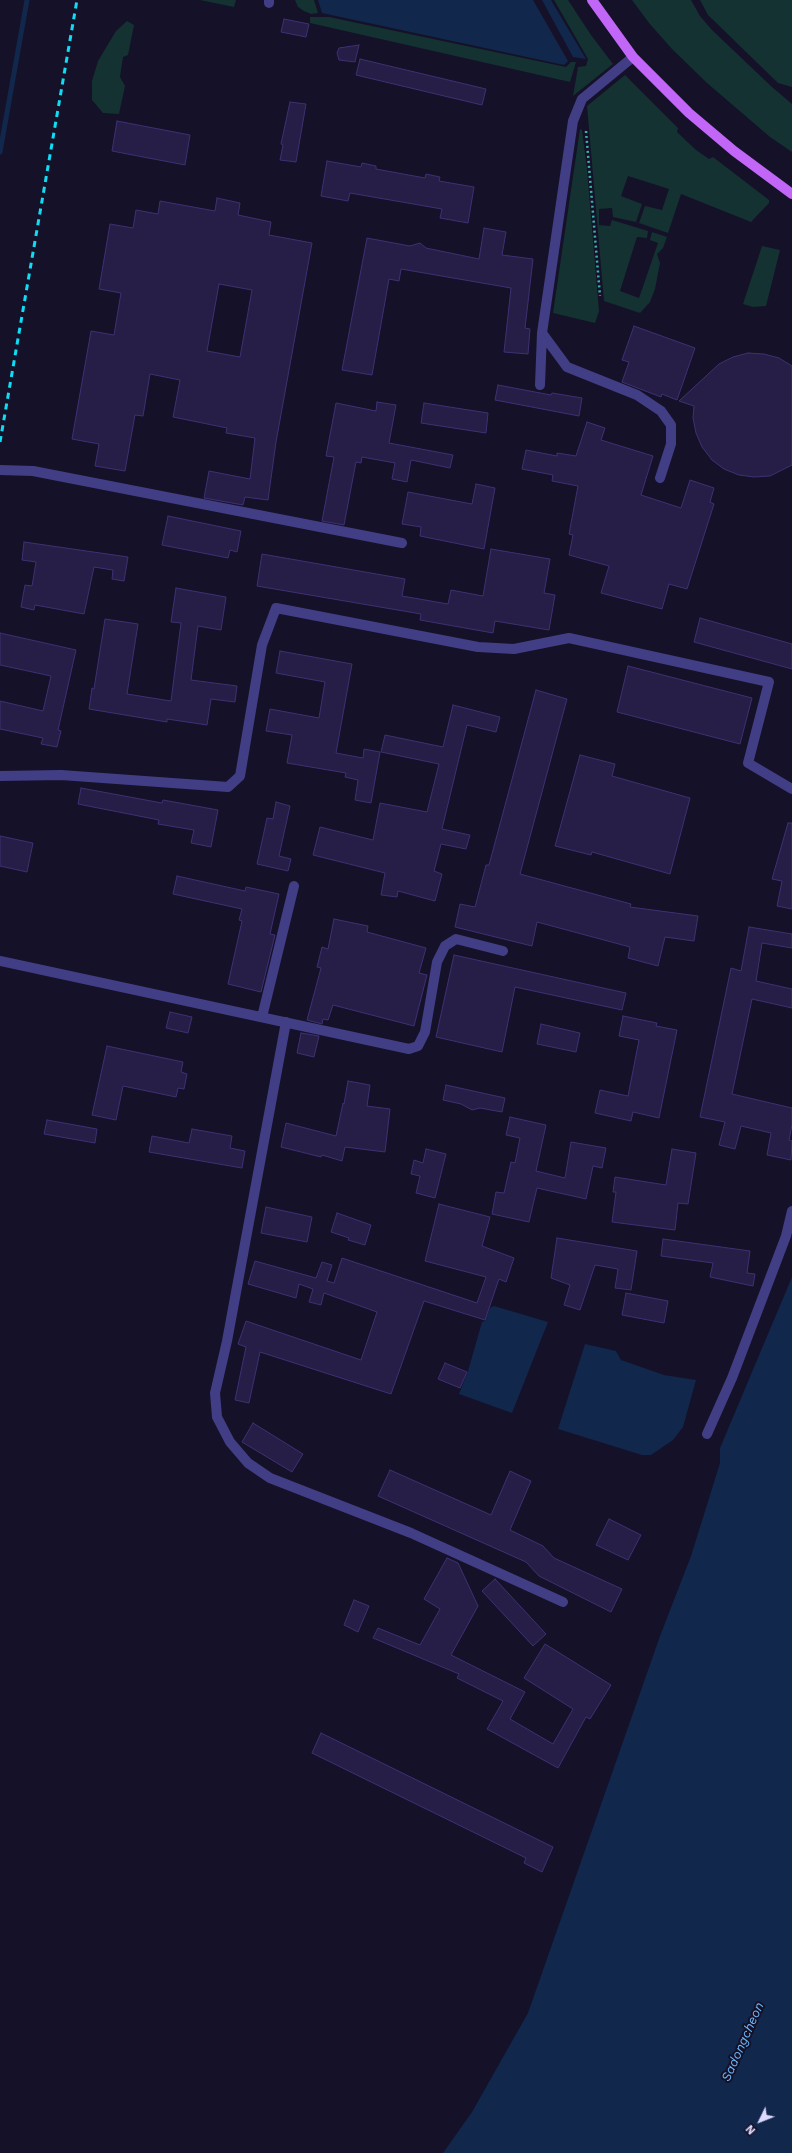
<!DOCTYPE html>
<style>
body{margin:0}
#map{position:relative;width:792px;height:2153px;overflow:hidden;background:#151128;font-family:"Work Sans",sans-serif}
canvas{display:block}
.north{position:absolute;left:740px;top:2101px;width:40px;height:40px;-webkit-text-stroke:3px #151128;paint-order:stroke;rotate:227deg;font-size:11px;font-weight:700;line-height:16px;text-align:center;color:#dedafd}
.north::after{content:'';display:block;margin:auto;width:14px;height:18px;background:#dedafd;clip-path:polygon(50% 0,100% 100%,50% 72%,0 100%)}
</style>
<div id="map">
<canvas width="792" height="2153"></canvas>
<div class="north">N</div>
</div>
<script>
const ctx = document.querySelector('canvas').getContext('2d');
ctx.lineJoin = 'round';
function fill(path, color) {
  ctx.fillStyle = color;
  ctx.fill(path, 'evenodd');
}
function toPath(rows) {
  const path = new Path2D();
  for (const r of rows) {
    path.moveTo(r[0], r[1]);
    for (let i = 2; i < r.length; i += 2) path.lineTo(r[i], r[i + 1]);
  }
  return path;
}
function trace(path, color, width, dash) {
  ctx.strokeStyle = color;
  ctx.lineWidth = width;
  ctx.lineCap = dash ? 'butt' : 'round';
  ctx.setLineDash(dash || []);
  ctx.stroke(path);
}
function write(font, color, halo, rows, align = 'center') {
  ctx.font = font + ' "Work Sans",sans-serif';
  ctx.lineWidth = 4;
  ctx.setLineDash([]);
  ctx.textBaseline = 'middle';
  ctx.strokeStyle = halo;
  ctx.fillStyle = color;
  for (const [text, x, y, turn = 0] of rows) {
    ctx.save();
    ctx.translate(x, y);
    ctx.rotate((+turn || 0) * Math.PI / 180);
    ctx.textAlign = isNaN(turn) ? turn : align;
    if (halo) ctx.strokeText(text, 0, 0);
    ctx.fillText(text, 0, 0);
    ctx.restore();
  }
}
fill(toPath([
 [200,0,236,0,234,7],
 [295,0,314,0,318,13,311,14,304,11,298,7],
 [554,0,568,0,591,35,613,64,573,96,578,67,586,66,588,59],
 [632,0,691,0,700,16,712,30,772,87,792,104,792,152,770,137,707,83,672,49,649,23],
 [700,0,792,0,792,87,778,83,708,15],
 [310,17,329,17,566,67,571,62,576,62,570,82,310,23],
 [127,21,134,25,128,55,123,57,120,77,125,86,119,114,103,113,92,100,92,81,98,61,116,31],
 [625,75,678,128,677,132,696,150,709,159,713,157,769,200,769,203,751,222,681,194,668,233,639,223,645,206,662,210,669,189,628,176,621,196,642,204,636,222,613,217,612,208,599,209,599,225,610,226,612,220,648,231,647,238,637,237,620,291,639,298,658,243,650,240,652,232,667,237,663,248,657,254,660,263,655,289,650,302,640,313,604,301,587,106],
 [580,129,582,130,587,169,599,311,595,323,553,313],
 [762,246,780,250,766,306,753,307,743,304]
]), '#143231');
fill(toPath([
 [318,0,533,0,568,61,564,65,322,13],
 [542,0,551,0,586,59,573,57],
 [792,1277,792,2153,443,2153,472,2112,528,2013,660,1636,691,1556,720,1463,720,1448],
 [494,1306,548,1322,512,1413,459,1394,468,1371,482,1322,485,1321,490,1308],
 [585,1344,616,1351,621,1360,664,1375,696,1380,683,1427,673,1440,651,1455,642,1455,558,1429]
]), '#11274c');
trace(toPath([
 [0,152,27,0]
]), '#11274c', 5);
const building = toPath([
 [284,19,309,24,306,37,281,32,284,19],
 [359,45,355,62,339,60,337,53,339,48,359,45],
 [360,59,486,89,482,105,356,75,360,59],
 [290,102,306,104,296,162,280,160,283,145,281,144,290,102],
 [117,121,190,135,185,165,112,151,117,121],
 [327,161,361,167,362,163,376,166,376,169,425,178,426,174,440,177,439,181,474,187,468,223,440,218,442,209,350,193,348,201,321,196,327,161],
 [217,198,240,203,238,215,271,222,269,235,312,243,276,442,268,500,245,497,243,505,204,498,209,471,250,479,255,438,226,433,227,428,173,417,180,380,150,374,143,416,135,415,125,471,95,466,99,444,72,439,91,331,114,335,121,293,99,289,110,224,133,228,136,210,158,214,160,201,215,211,217,198],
 [219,284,252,290,240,357,207,351,219,284],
 [484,228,506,232,502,255,533,259,525,328,530,329,528,354,504,352,511,288,401,269,399,281,389,279,372,375,342,370,367,238,410,246,420,243,426,248,479,259,484,228],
 [634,326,695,348,677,400,662,394,661,397,622,382,629,362,622,360,634,326],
 [748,353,764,354,779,358,792,366,792,465,770,476,754,477,739,475,724,469,712,460,702,447,696,433,693,418,694,406,679,401,719,364,733,357,748,353],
 [498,385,551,395,552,393,582,398,579,416,495,400,498,385],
 [377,402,396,405,389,443,453,455,450,468,411,460,407,482,392,479,395,463,362,457,361,463,356,462,344,525,322,521,334,457,326,456,336,403,376,411,377,402],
 [424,403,488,413,486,433,421,423,424,403],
 [587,422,605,428,601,440,653,456,641,495,681,508,690,480,714,488,710,502,714,504,687,589,669,584,662,609,601,593,609,566,569,555,573,535,569,534,578,486,552,481,553,475,522,469,526,450,557,456,557,453,576,456,587,422],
 [476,484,495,488,484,549,420,536,421,527,402,524,408,492,472,504,476,484],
 [168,516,241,531,237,552,230,550,228,558,162,545,168,516],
 [24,542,128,557,124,581,112,579,113,570,94,567,84,614,35,605,34,610,21,607,25,585,32,586,36,562,22,560,24,542],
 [491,549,550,559,544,593,555,595,549,630,495,621,493,633,420,620,421,614,257,586,262,554,405,579,402,596,448,604,451,590,483,596,491,549],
 [176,588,226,597,221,630,198,626,191,680,237,686,235,702,211,699,207,725,167,719,167,722,89,709,92,688,94,689,105,619,138,624,127,694,171,701,181,623,171,622,176,588],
 [700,618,792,644,792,669,694,642,700,618],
 [0,633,76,650,58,730,61,731,57,747,41,744,43,738,0,729,0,701,43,711,51,676,0,665,0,633],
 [280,651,352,664,336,753,363,758,364,749,380,752,371,803,355,800,358,780,345,777,346,773,287,763,292,735,266,731,270,709,319,718,325,682,276,673,280,651],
 [628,666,752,698,740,744,617,712,628,666],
 [536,690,567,699,520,874,631,904,630,907,698,916,694,941,665,937,658,966,628,958,630,947,537,922,532,946,455,927,460,904,475,907,486,865,489,865,536,690],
 [453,705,500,717,496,732,467,725,442,829,470,835,466,849,441,844,434,871,442,874,435,901,398,891,397,897,381,895,385,873,313,855,320,827,373,840,380,803,427,812,439,764,381,752,385,735,443,747,453,705],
 [580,755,615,764,612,776,690,798,670,874,592,852,591,855,555,846,580,755],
 [81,788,162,803,163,800,218,810,211,847,191,843,194,830,158,824,159,820,78,804,81,788],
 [276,802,290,806,279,856,291,859,288,871,257,864,267,818,273,819,276,802],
 [788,823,792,823,792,909,777,906,782,881,772,879,788,823],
 [0,836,33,843,27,872,0,866,0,836],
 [177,876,245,891,246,887,279,894,270,934,275,935,261,992,228,984,242,921,239,920,242,909,173,894,177,876],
 [334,919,368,926,367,932,426,948,419,973,427,975,414,1026,333,1005,328,1020,323,1019,322,1024,307,1020,321,968,317,967,322,947,328,949,334,919],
 [749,927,792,934,792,948,762,943,756,981,792,989,792,1008,752,999,732,1094,792,1108,792,1125,789,1140,792,1141,791,1160,767,1155,771,1133,741,1126,735,1149,719,1145,725,1122,700,1117,731,968,741,971,749,927],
 [454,955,626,993,622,1010,515,987,502,1052,436,1037,454,955],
 [170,1012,192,1017,188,1033,166,1028,170,1012],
 [623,1016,657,1023,656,1026,677,1030,659,1118,633,1112,631,1121,595,1113,600,1090,628,1096,639,1040,619,1036,623,1016],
 [541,1024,580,1033,576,1052,537,1044,541,1024],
 [301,1033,319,1036,314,1057,297,1053,301,1033],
 [107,1046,183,1062,181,1072,187,1074,184,1089,178,1088,176,1097,123,1086,116,1120,92,1115,107,1046],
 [348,1081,370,1085,367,1106,390,1109,385,1152,345,1147,342,1161,322,1155,321,1157,281,1147,286,1123,336,1136,343,1103,344,1104,348,1081],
 [446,1085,505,1098,502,1112,480,1108,472,1110,461,1104,443,1100,446,1085],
 [510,1117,546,1125,536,1171,565,1178,571,1142,606,1148,602,1168,593,1166,586,1199,537,1188,529,1222,492,1214,496,1192,504,1193,511,1162,515,1163,520,1138,506,1135,510,1117],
 [47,1120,97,1129,95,1143,44,1134,47,1120],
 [192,1129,232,1136,230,1148,245,1151,242,1168,149,1152,152,1136,189,1143,192,1129],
 [426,1149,446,1154,435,1198,416,1193,420,1176,411,1174,414,1160,423,1163,426,1149],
 [672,1149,696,1153,688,1204,678,1203,675,1230,612,1222,616,1192,613,1192,615,1177,666,1185,672,1149],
 [439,1204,490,1217,482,1246,514,1258,506,1282,499,1279,485,1320,424,1301,391,1394,260,1352,249,1403,235,1400,246,1347,238,1344,246,1321,361,1360,377,1312,324,1293,321,1305,309,1302,313,1289,299,1284,296,1298,248,1284,255,1261,316,1278,322,1262,332,1265,327,1281,334,1283,342,1258,477,1303,486,1277,425,1261,439,1204],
 [266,1207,312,1217,307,1242,261,1233,266,1207],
 [337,1213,371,1225,365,1245,348,1240,349,1238,331,1232,337,1213],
 [557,1238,637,1251,631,1290,615,1288,618,1269,595,1265,580,1310,564,1305,570,1285,551,1278,557,1238],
 [663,1239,750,1251,747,1273,755,1274,753,1286,710,1277,713,1263,661,1256,663,1239],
 [626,1293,668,1301,664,1323,622,1315,626,1293],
 [445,1363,467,1372,460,1388,438,1379,445,1363],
 [253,1423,303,1454,292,1472,242,1442,253,1423],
 [390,1470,491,1515,510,1471,531,1481,510,1530,543,1546,554,1558,622,1589,611,1612,539,1576,526,1562,378,1496,390,1470],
 [609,1519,641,1535,628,1560,596,1545,609,1519],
 [447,1558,458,1563,478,1606,451,1655,525,1692,510,1719,553,1744,573,1709,524,1678,545,1644,611,1685,590,1719,586,1717,558,1768,487,1729,503,1701,457,1678,459,1674,373,1638,378,1628,420,1645,440,1609,424,1599,447,1558],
 [495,1579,546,1634,533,1646,482,1591,495,1579],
 [354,1600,369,1606,358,1632,344,1625,354,1600],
 [321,1733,553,1847,542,1872,524,1863,526,1858,312,1753,321,1733]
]);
fill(building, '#271e48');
trace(building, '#3e3173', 1);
trace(toPath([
 [586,131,600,296]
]), '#36b5ae', 2.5, [2, 3]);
trace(toPath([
 [269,3,269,0],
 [542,333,567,367,637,395,661,411,671,425,671,444,660,478],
 [540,385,542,333,573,121,582,99,633,57],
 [0,470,33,471,402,543],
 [0,776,61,775,228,787,240,776,262,645,276,608,478,647,514,649,569,638,769,682,748,763,792,789],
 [0,961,409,1049,418,1046,425,1032,437,962,445,946,456,939,503,951],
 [262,1017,294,886],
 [286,1022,227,1341,215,1393,217,1417,230,1442,248,1463,270,1478,411,1533,563,1602],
 [707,1434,732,1378,786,1236,792,1211]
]), '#413e85', 10);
trace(toPath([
 [592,0,633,57,689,113,734,151,792,194]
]), '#c266f8', 10);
trace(toPath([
 [0,442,77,0]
]), '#0eddf5', 3, [6, 5]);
write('italic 13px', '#6cb7f9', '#151128', [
 ["Sadongcheon",743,2042,-66]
]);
</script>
